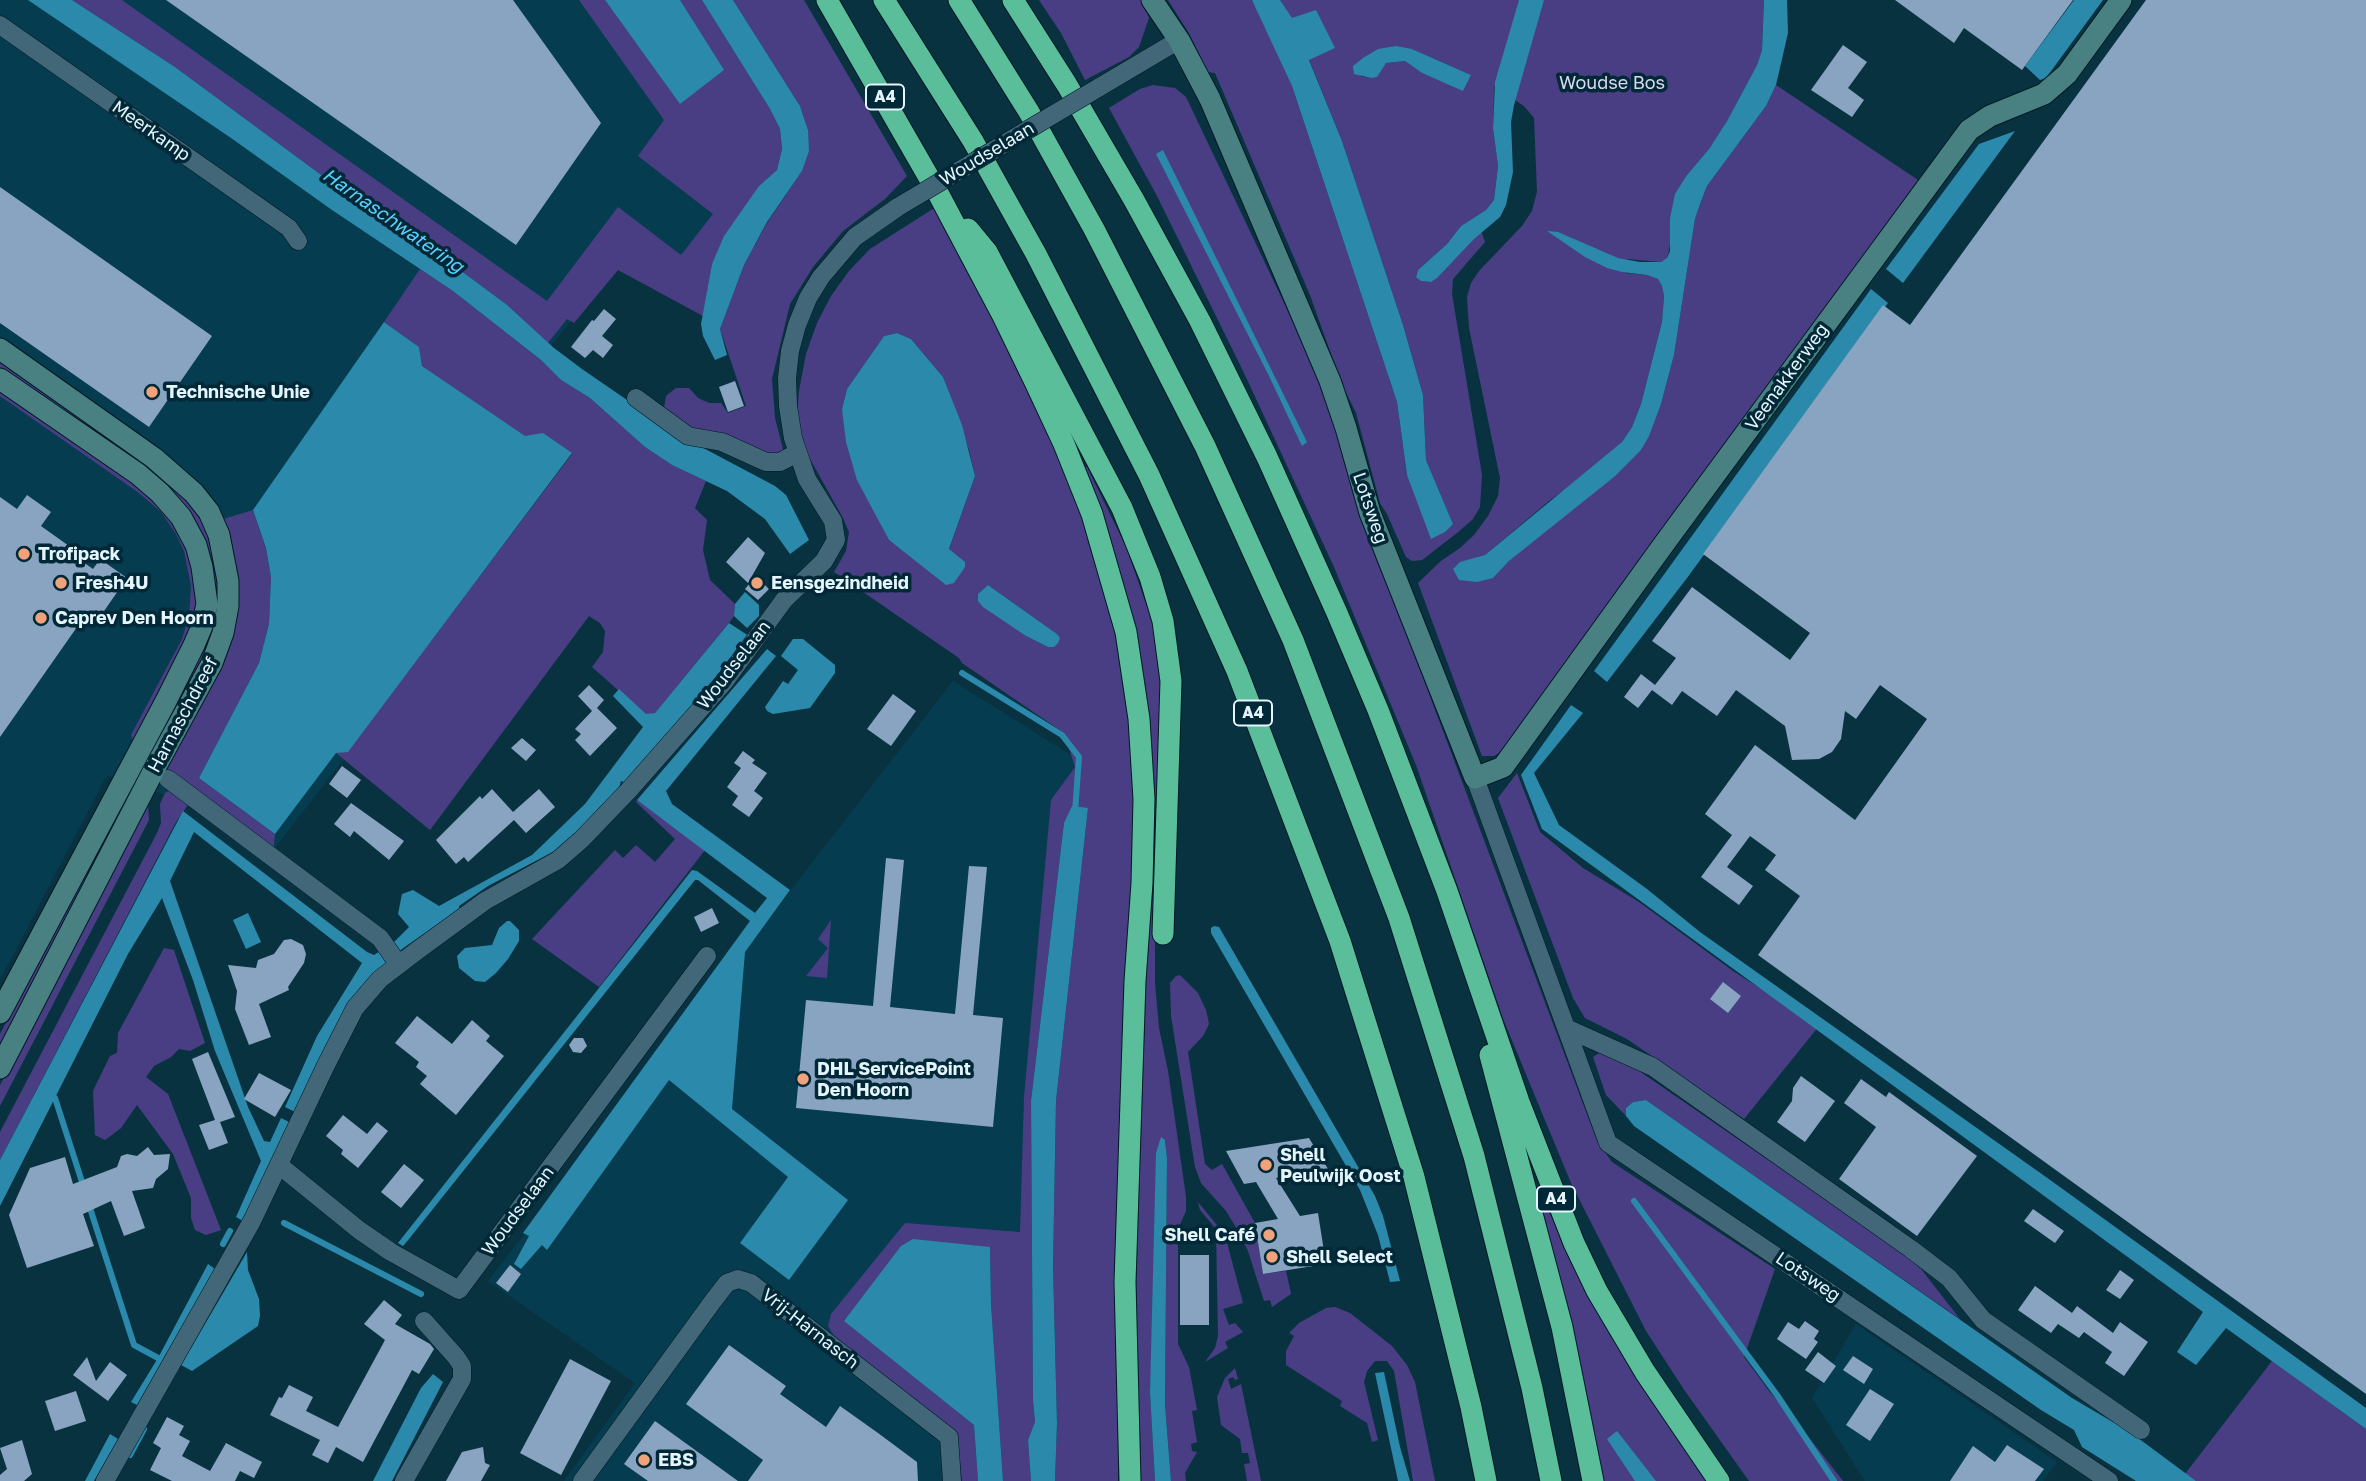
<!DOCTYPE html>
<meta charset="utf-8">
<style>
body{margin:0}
canvas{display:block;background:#093241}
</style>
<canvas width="2366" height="1481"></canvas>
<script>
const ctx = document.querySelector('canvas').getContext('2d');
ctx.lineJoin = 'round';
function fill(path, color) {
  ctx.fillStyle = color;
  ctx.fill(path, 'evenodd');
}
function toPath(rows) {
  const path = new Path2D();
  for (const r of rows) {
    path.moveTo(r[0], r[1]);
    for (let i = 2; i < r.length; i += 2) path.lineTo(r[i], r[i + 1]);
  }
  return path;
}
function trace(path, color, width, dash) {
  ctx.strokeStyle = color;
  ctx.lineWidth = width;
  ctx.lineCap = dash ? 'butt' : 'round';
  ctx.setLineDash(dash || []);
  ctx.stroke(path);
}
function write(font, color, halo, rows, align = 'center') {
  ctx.font = font + ' "Golos Text",sans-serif';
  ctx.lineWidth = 7;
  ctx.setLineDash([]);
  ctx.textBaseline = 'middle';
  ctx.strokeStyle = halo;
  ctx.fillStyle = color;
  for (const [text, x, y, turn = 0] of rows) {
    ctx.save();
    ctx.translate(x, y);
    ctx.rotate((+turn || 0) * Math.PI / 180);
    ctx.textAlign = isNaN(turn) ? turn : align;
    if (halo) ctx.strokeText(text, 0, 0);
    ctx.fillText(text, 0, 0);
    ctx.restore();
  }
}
fill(toPath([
 [0,0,710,0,769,93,682,302,618,263,544,354,430,830,344,759,263,863,183,801,107,775,0,980],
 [953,681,1074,757,1040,1258,1049,1481,564,1481,635,1383,488,1281],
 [1856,1324,2057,1462,2043,1481,1865,1481,1812,1398]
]), '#063c4f');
fill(toPath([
 [72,0,122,0,547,301,618,207,681,255,713,214,638,156,664,120,579,0,605,0,680,103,723,70,680,0,702,0,770,109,780,129,782,149,777,170,759,186,712,264,703,316,618,270,574,323,567,319,548,343,506,304,434,251,351,197,175,67],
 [733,0,804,0,907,176,885,199,843,231,813,267,790,304,772,379,775,418,783,449,781,455,773,459,693,433,674,419,664,408,666,396,676,388,689,388,698,398,709,403,721,403,728,413,746,406,720,329,744,265,767,223,802,171,808,151,808,130,800,106],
 [1039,0,1143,0,1149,18,1139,47,1129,57,1085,80,1061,33],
 [1168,0,1252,0,1258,10,1292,86,1397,402,1407,475,1453,524,1426,460,1423,395,1403,325,1342,141,1309,59,1334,48,1291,19,1280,0,1764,0,1762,50,1757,65,1727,121,1709,149,1687,175,1667,258,1661,262,1627,259,1625,273,1647,275,1658,279,1662,286,1664,296,1662,322,1641,404,1632,427,1622,442,1585,475,1549,501,1485,555,1474,560,1493,578,1509,561,1641,450,1661,404,1674,355,1695,219,1700,204,1707,186,1766,106,1776,85,1918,180,1505,749,1494,756,1482,756,1418,583,1441,561,1460,548,1474,535,1488,516,1498,496,1500,478,1469,328,1467,297,1471,283,1479,271,1522,226,1532,211,1537,192,1534,118,1524,106,1494,86,1493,128,1498,166,1494,200,1486,210,1461,226,1447,244,1418,270,1416,276,1421,281,1431,282,1481,231,1485,242,1453,279,1452,294,1482,475,1480,507,1473,519,1457,533,1422,560,1412,561,1406,557,1387,514,1380,503,1356,413,1341,382,1310,295,1215,73,1208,72,1190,35],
 [1412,49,1471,75,1463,90,1422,73,1405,61,1386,63,1371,78,1360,76],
 [1153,85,1175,88,1186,97,1325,389,1354,494,1597,1141,1612,1162,1775,1269,1744,1357,1769,1391,1803,1430,1843,1481,1749,1481,1685,1391,1646,1331,1571,1183,1504,1021,1416,765,1334,567,1245,375,1157,196,1109,108,1140,89],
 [939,205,1066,458,1124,638,1136,762,1119,1355,1118,1481,1055,1481,1057,1423,1053,1266,1056,1101,1088,808,1064,823,1031,1101,1033,1400,1035,1423,1028,1440,1031,1481,1003,1481,991,1304,990,1247,844,1320,974,1425,978,1481,962,1481,958,1441,948,1426,834,1336,828,1326,831,1314,905,1223,1020,1232,1024,1097,1051,800,1075,767,1064,733,962,663,959,658,834,572,846,551,849,532,843,518,804,448,797,416,799,391,806,354,817,323,831,296,849,271,870,249],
 [897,333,911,339,943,377,969,450,975,476,949,550,905,552,889,540,878,518,842,409,847,389,884,336],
 [988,585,1057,634,1048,647,1026,636,978,594],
 [420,269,453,291,541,360,561,380,590,398,645,447,672,465,706,481,695,508,707,520,703,550,710,580,735,604,734,616,729,623,655,713,646,715,592,667,603,652,605,631,600,623,589,616,430,830,336,753,348,751,572,454,525,437,422,366,419,347,384,322],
 [0,357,149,462,198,509,223,574,214,643,156,757,149,751,194,665,204,543,0,370],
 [0,386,144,486,193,548,198,618,138,743,133,740,131,735,182,639,189,616,191,586,184,551,176,534,161,512,139,493,0,396],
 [1087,467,1126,547,1158,638,1165,666,1155,937,1155,983,1159,1028,1168,1071,1186,1197,1186,1211,1178,1229,1178,1344,1189,1367,1197,1410,1192,1411,1197,1442,1191,1444,1192,1451,1197,1452,1185,1473,1186,1481,1171,1481,1165,1404,1167,1158,1165,1140,1150,1393,1155,1481,1138,1481,1135,1393,1135,1133,1149,725,1083,468],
 [253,510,266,549,271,577,269,624,259,663,199,778,275,834,273,853,165,769,220,664,220,520],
 [142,763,149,769,0,1056,0,1034],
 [1517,773,1540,832,1583,868,1639,902,1733,971,1819,1026,1744,1119,1627,1039,1585,1018,1573,998,1498,798],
 [170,790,190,802,176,822,0,1160,0,1132,157,833,161,823,160,804,165,793],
 [637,800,705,850,599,987,532,939,615,850,623,858,636,845,655,862,675,839,636,802],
 [148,803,149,820,0,1106,0,1085],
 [831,920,827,978,806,976,828,948,818,939],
 [164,948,174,950,205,1043,190,1051,179,1049,171,1057,154,1066,146,1077,168,1094,221,1230,206,1235,195,1230,191,1218,191,1198,173,1154,137,1105,121,1128,105,1140,95,1135,93,1091,110,1056,117,1053,118,1033],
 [1180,975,1198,993,1206,1010,1209,1024,1203,1036,1188,1052,1205,1164,1212,1170,1222,1164,1255,1223,1263,1274,1286,1271,1291,1294,1272,1307,1270,1300,1264,1301,1248,1251,1237,1229,1226,1211,1201,1183,1195,1167,1171,1016,1170,983,1176,976],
 [1601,1052,1629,1064,1900,1251,1921,1269,1960,1319,1646,1100,1633,1102,1626,1108,1626,1116,1606,1095,1593,1057],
 [1535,1189,1571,1250,1714,1481,1601,1481],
 [1198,1202,1225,1235,1243,1303,1223,1309,1229,1325,1235,1323,1243,1332,1225,1342,1228,1348,1205,1362,1215,1348,1218,1336,1216,1229,1200,1210],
 [1335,1307,1350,1313,1392,1346,1407,1365,1415,1382,1435,1481,1413,1481,1394,1371,1387,1361,1375,1361,1367,1371,1364,1382,1378,1440,1372,1442,1367,1423,1340,1406,1342,1401,1286,1365,1286,1351,1294,1336,1289,1333,1299,1323,1326,1308],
 [2272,1361,2366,1429,2366,1481,2196,1481,2185,1474],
 [1235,1368,1238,1379,1235,1380,1233,1377,1228,1379,1231,1389,1241,1384,1261,1481,1247,1481,1244,1464,1250,1463,1248,1453,1242,1453,1240,1439,1221,1425,1217,1397,1225,1378]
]), '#493e84');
fill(toPath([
 [28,0,72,0,175,67,351,197,434,251,506,304,554,348,582,369,675,433,775,486,786,495,809,540,790,554,765,519,727,491,672,465,645,447,590,398,561,380,541,360,453,291,332,210,231,138],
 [605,0,680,0,724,70,680,104],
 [702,0,733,0,800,106,808,130,809,151,802,171,767,222,744,265,720,329,727,355,715,360,703,336,701,324,712,264,724,236,759,186,777,170,782,149,780,129,770,109],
 [1252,0,1280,0,1292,18,1316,10,1335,48,1309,60,1342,141,1403,325,1423,395,1426,460,1453,524,1445,532,1431,539,1407,475,1397,402,1292,86],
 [1519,0,1544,0,1514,105,1511,122,1513,172,1506,205,1500,217,1474,239,1437,278,1431,282,1421,281,1416,277,1418,270,1447,244,1461,226,1486,210,1494,200,1498,166,1493,128,1495,82],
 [1764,0,1787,0,1788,33,1776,85,1766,106,1707,186,1700,204,1695,219,1674,355,1661,404,1649,436,1641,450,1614,477,1509,561,1493,578,1477,582,1459,580,1453,569,1460,562,1485,555,1622,442,1632,427,1641,404,1662,322,1664,296,1662,286,1658,279,1647,275,1622,272,1607,268,1585,257,1547,231,1558,232,1618,258,1640,262,1661,262,1667,258,1670,251,1670,218,1675,194,1687,175,1709,149,1727,121,1757,65,1762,50],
 [2074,0,2103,0,2046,78,2040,80,2025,66],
 [1396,46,1412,49,1471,75,1463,91,1422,73,1405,61,1386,63,1377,77,1371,78,1354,74,1353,66,1363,58,1378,49],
 [2015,131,1903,283,1886,269,1979,144],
 [1163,150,1307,442,1302,446,1269,376,1156,154],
 [1871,289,1888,303,1687,578,1607,682,1594,671],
 [384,322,419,347,422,366,525,436,543,433,572,453,348,752,336,753,275,834,199,778,259,663,269,624,271,577,266,548,253,510],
 [897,333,911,339,943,377,962,425,975,476,949,549,965,562,965,567,954,583,946,585,889,540,857,480,846,442,842,409,847,389,884,336],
 [988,585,1057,634,1060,638,1058,643,1054,647,1048,647,1026,636,983,607,978,601,978,594],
 [745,592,759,605,759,616,747,628,734,616,735,604],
 [729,623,749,636,713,683,636,773,624,782,621,781,619,788,568,844,488,886,459,906,459,909,402,949,362,988,297,1113,285,1107,317,1036,362,963,194,832,170,881,248,1107,264,1141,270,1142,281,1118,291,1123,243,1221,236,1217,261,1161,215,1051,193,980,162,898,128,954,0,1206,0,1160,183,811,367,952,374,955,395,941,409,927,398,914,402,894,413,890,439,906,532,855,585,804,643,727,613,696,619,689,646,714,655,713],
 [793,639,803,639,835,665,835,673,810,708,773,714,767,711,765,707,783,681,788,684,798,670,781,656],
 [767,649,776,656,666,791,672,804,790,890,745,952,732,1109,848,1200,789,1280,740,1243,788,1177,669,1080,547,1250,542,1245,521,1269,514,1264,529,1236,523,1233,750,921,698,880,695,880,409,1239,403,1246,398,1243,692,870,697,871,755,913,767,898,637,800],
 [1571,705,1583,713,1534,773,1559,825,1647,889,1700,932,2046,1177,2366,1408,2366,1429,2226,1328,2196,1365,2177,1352,2203,1312,1542,829,1521,775],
 [1072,806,1088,808,1056,1101,1053,1266,1057,1423,1055,1481,1031,1481,1028,1440,1035,1422,1033,1400,1031,1101,1064,823],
 [248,913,261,942,246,949,233,920],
 [507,921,510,921,519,930,519,941,508,959,496,973,485,982,475,981,459,968,457,956,465,948,492,945,499,928],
 [1214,926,1219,927,1375,1196,1383,1216,1400,1281,1390,1282,1378,1235,1360,1190,1211,933,1211,928],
 [1646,1100,2072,1398,2123,1428,2130,1427,2137,1432,2138,1438,2196,1481,2136,1481,2082,1447,2074,1430,2041,1410,1634,1126,1626,1116,1626,1108,1633,1102],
 [1161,1137,1165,1140,1167,1158,1165,1404,1171,1481,1155,1481,1150,1393,1156,1153],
 [913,1239,990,1247,991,1304,1003,1481,978,1481,974,1425,844,1321,901,1246],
 [247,1252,248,1270,259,1299,260,1316,258,1326,192,1371,181,1365],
 [208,1264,215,1269,137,1405,131,1402,158,1358],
 [1384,1372,1400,1447,1410,1481,1398,1481,1375,1373],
 [433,1374,443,1382,392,1481,373,1481,421,1388],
 [1617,1431,1656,1481,1635,1481,1607,1439],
 [110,1434,118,1439,94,1481,85,1481]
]), '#2b89ab');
trace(toPath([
 [962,673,1062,735,1079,757,1075,812],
 [55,1098,84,1188],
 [1634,1201,1777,1395,1834,1481],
 [89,1205,134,1345,160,1359],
 [284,1223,421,1294],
 [223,1244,230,1231],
 [130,1455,144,1429]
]), '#2b89ab', 6);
fill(toPath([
 [166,0,513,0,601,123,516,245],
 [1895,0,2073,0,2022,70,1964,28,1954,43],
 [2146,0,2366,0,2366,1394,1758,955,1800,896,1765,870,1776,855,1750,836,1727,867,1753,886,1739,905,1701,877,1732,835,1705,814,1755,745,1855,820,1927,719,1880,685,1856,719,1845,711,1841,739,1832,752,1819,759,1792,760,1785,726,1736,690,1717,716,1682,691,1672,705,1652,690,1638,708,1624,697,1641,674,1655,685,1676,658,1652,641,1692,587,1790,660,1810,633,1703,554,1883,305,1910,325],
 [1843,45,1867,62,1848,88,1864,100,1852,117,1811,90],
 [0,187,212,336,149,427,0,323],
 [604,309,616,319,602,336,613,345,603,358,593,350,585,358,571,347,592,320,594,321],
 [735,381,744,406,728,412,719,387],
 [27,495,51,512,41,526,69,546,66,550,93,569,100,559,127,578,95,624,84,617,0,737,0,497,17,509],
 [748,537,765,553,748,583,726,562],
 [756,576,769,589,758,600,745,589],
 [589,685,604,700,597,708,617,728,590,756,575,740,581,734,575,729,592,711,578,696],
 [893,694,916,711,891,746,867,729],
 [522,738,536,750,526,761,511,748],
 [743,751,755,760,752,763,767,773,754,791,763,798,749,817,732,805,738,796,727,787,741,768,734,763],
 [342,766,361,780,347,798,329,784],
 [492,789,513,812,539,789,555,807,526,833,514,820,468,862,464,857,456,864,436,840,480,796,482,799],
 [351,803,404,841,389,860,354,831,350,837,334,824],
 [886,858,904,860,890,1007,955,1014,969,866,987,867,973,1015,1003,1018,993,1127,796,1108,806,1000,873,1006],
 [712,908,719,923,701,932,694,917],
 [291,939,303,945,306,954,304,963,288,987,289,990,259,1004,271,1037,249,1045,235,1009,237,991,228,965,256,968,258,960,274,954,284,940],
 [1723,982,1741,996,1728,1013,1710,999],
 [417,1016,452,1044,472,1020,490,1036,486,1041,504,1056,456,1115,420,1084,427,1076,416,1067,419,1062,395,1043],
 [574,1038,583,1038,587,1046,581,1053,573,1052,569,1045],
 [208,1052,235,1117,220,1122,228,1143,209,1150,199,1125,215,1120,192,1059],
 [259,1073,291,1090,275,1117,244,1099],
 [1801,1076,1835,1101,1805,1142,1777,1122,1792,1101,1793,1088],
 [1861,1079,1886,1097,1889,1092,1977,1156,1917,1236,1839,1179,1876,1127,1844,1103],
 [343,1115,367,1134,377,1122,388,1131,358,1168,341,1154,343,1150,326,1136],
 [1309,1138,1328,1169,1276,1178,1300,1216,1318,1213,1326,1264,1263,1274,1255,1223,1278,1219,1256,1182,1244,1184,1226,1151],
 [148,1147,154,1155,170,1154,168,1169,156,1179,153,1188,132,1191,145,1228,124,1236,111,1201,83,1214,94,1246,27,1268,9,1215,30,1168,65,1157,73,1184,117,1167,121,1156,127,1154,137,1156],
 [404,1164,424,1180,401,1208,381,1192],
 [2033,1209,2064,1231,2055,1243,2024,1221],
 [1180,1255,1209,1255,1209,1325,1180,1325],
 [510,1265,521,1274,508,1292,496,1283],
 [2120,1270,2134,1280,2120,1299,2106,1290],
 [2035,1286,2072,1313,2077,1306,2113,1333,2120,1322,2148,1342,2124,1376,2105,1363,2112,1352,2084,1332,2079,1338,2058,1324,2051,1333,2018,1310],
 [384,1300,402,1315,395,1324,430,1344,434,1349,419,1374,412,1370,363,1462,336,1447,328,1463,312,1455,320,1440,270,1415,279,1397,282,1398,289,1385,313,1397,306,1411,338,1427,385,1340,364,1324],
 [1805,1321,1819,1331,1814,1339,1818,1342,1806,1359,1777,1339,1788,1322,1799,1329],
 [729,1345,786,1386,780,1394,826,1427,840,1406,878,1433,917,1462,918,1481,748,1481,763,1460,686,1404],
 [1818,1352,1836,1366,1824,1383,1805,1370],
 [1853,1356,1873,1369,1864,1384,1843,1370],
 [87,1357,96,1381,110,1362,127,1375,108,1401,73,1375],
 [570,1359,611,1381,561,1475,520,1453],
 [1870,1389,1894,1404,1870,1441,1846,1425],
 [76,1391,86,1421,55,1431,45,1401],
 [167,1417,184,1426,179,1435,190,1441,182,1456,210,1471,226,1443,262,1462,254,1478,240,1471,235,1481,172,1481,150,1470,161,1448,153,1443],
 [655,1421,738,1481,648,1481,624,1464],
 [22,1440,32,1474,24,1481,0,1481,0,1475,7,1469,0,1448],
 [2007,1445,2044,1469,2035,1481,1950,1481,1973,1446,1995,1462],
 [483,1447,485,1463,490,1465,481,1481,446,1481,462,1452]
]), '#88a4c0');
const street = toPath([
 [0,25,289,228,298,241],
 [1098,88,1179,40],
 [636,398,688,436,722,442,766,462,780,462,797,453],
 [1475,778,1608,1143,2109,1481],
 [168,779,380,938,399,965],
 [1566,1028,1653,1067,1911,1249,1949,1278,1983,1320,2141,1430],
 [279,1165,359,1230,391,1252,459,1290,707,956],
 [105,1481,252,1221,326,1065,355,1008,380,979,418,950,485,901,558,860,581,840,629,790,725,681,784,600,824,561,836,540,833,521,807,479,793,438,788,406,787,378,790,351,797,325,808,298,821,277,855,237,898,207],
 [404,1481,462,1379,462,1366,456,1357,424,1321],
 [582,1481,713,1301,727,1283,738,1279,751,1283,949,1437,952,1481]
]);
const secondary = toPath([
 [1152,0,1179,40,1210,99,1330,381,1346,428,1370,513,1475,778,1503,767,1664,544,1969,130,1990,116,2044,94,2067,74,2121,0],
 [0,349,154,458,194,493,209,512,219,535,228,581,228,606,223,633,212,663,155,768,0,1068],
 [0,379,138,474,160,493,181,517,196,545,202,567,207,604,202,626,194,645,166,701,0,1013]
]);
const highway = toPath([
 [827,0,939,195,1002,314,1035,382,1064,444,1092,514,1126,632,1139,719,1144,799,1142,883,1135,981,1125,1282,1130,1481],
 [884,0,973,141,1036,254,1149,475,1237,671,1340,941,1414,1177,1471,1407,1486,1481],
 [959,0,1029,112,1094,229,1205,446,1293,640,1399,918,1474,1156,1532,1388,1551,1481],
 [1013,0,1067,85,1134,200,1200,321,1267,457,1337,613,1378,710,1447,891,1519,1102,1574,1243,1597,1291,1645,1372,1719,1481],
 [968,229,987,252,1122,508,1150,577,1163,621,1171,681,1163,934],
 [1490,1055,1562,1327,1593,1481]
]);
trace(street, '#001924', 19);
trace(secondary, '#001924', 23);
trace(highway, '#001924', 23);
trace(street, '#416778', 18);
trace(secondary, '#498182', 21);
trace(highway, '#5bbe9a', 21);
const streetBridge = toPath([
 [898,207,1098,88]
]);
trace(streetBridge, '#001924', 19, []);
trace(streetBridge, '#416778', 18);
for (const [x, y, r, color] of [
 [152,392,7,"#f0a27a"],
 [24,554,7,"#f0a27a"],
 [61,583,7,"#f0a27a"],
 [757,583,7,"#f0a27a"],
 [41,618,7,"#f0a27a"],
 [803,1079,7,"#f0a27a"],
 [1266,1165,7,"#f0a27a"],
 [1269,1235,7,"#f0a27a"],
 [1272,1257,7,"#f0a27a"],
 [644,1460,7,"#f0a27a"]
]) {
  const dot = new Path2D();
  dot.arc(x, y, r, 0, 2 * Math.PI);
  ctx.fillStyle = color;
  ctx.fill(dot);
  trace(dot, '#002836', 2.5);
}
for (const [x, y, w] of [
 [885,97,38],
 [1253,713,38],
 [1556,1199,38]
]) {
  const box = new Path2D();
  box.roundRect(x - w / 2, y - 12.5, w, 25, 5);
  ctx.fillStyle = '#002836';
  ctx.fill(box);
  trace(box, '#e5f5fd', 2);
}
write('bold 16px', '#e5f5fd', null, [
 ["A4",885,97],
 ["A4",1253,713],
 ["A4",1556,1199]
]);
write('18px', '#d9d9ef', '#002836', [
 ["Woudse Bos",1612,83]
]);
write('18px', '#e5f5fd', '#002836', [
 ["Meerkamp",151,131,35],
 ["Woudselaan",987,154,-31],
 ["Veenakkerweg",1787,377,-54],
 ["Lotsweg",1370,508,71],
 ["Woudselaan",734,665,-52],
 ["Harnaschdreef",183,715,-62],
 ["Woudselaan",518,1211,-53],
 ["Lotsweg",1808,1277,34],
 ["Vrij-Harnasch",810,1329,38]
]);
write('bold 18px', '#e5f5fd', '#002836', [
 ["Technische Unie",166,392],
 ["Trofipack",38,554],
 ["Fresh4U",75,583],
 ["Eensgezindheid",771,583],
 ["Caprev Den Hoorn",55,618],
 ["DHL ServicePoint",817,1069],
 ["Den Hoorn",817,1090],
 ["Shell",1280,1155],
 ["Peulwijk Oost",1280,1176],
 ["Shell Café",1255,1235,"right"],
 ["Shell Select",1286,1257],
 ["EBS",658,1460]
], 'left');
write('italic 19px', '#5ad0fe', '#002836', [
 ["Harnaschwatering",393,221,35]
]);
</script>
